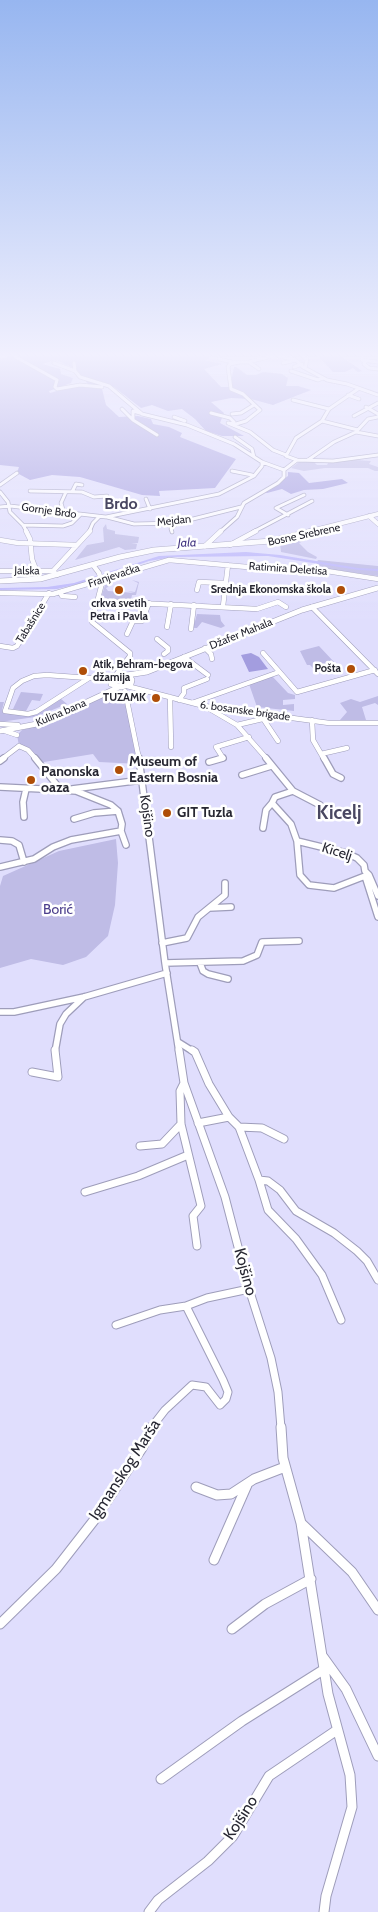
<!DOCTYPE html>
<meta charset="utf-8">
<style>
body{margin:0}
canvas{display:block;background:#e0defd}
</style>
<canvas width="378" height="1912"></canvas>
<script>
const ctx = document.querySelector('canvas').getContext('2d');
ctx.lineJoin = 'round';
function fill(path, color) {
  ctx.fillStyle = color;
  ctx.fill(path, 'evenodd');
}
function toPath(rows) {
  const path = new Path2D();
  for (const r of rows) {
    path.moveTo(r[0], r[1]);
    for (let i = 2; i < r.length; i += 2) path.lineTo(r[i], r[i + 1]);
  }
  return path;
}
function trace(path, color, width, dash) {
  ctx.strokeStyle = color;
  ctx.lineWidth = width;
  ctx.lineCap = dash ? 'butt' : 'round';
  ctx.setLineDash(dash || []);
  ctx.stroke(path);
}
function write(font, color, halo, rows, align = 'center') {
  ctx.font = font + ' Cabin,sans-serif';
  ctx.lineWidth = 5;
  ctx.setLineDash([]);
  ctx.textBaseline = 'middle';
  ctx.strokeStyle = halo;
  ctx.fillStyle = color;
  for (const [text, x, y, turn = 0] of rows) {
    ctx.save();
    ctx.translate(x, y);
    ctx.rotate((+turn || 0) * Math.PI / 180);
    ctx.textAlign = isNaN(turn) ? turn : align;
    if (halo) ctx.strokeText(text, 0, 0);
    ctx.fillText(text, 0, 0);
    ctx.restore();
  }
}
fill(toPath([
 [356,460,371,461,369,464,378,467,378,471,375,471,368,468,325,468,304,471,291,468,299,462,314,462,317,465,327,465,328,463],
 [106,524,107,529,115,531,115,534,139,537,138,543,131,544,137,544,136,549,125,550,119,547,75,560,87,545,104,542,103,528],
 [300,538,304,541,299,543,308,552,317,557,316,559,281,552,280,543],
 [318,560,378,566,378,576,315,567],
 [132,580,139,582,136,595,132,595,131,600,101,598,105,585,111,582,112,585,106,588,108,591,135,593,127,591,135,592,138,583],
 [197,614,220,615,221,621,225,626,221,628,202,622,197,628,193,628],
 [319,646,335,663,329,665,332,668,327,669,322,664,313,668,310,665,307,665,300,651],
 [272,676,288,693,295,695,295,699,283,700,283,705,294,704,294,711,257,707,249,684],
 [21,692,43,694,40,701,32,700,26,711,13,709],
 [109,694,115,696,128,695,139,764,99,762,93,754,38,763,28,750,19,746,17,735,22,730,48,723],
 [378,696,378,705,375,703,362,707,366,720,340,720,347,712,340,703,351,699,360,702],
 [60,698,67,704,35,717,0,722,0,702,4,702,2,710,5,713,26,714],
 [116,839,118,863,115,905,108,936,86,957,63,965,31,959,0,968,0,886,3,876,59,851]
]), '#bfbce6');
fill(toPath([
 [0,356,212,356,206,360,222,364,204,369,221,387,230,387,234,367,236,367,247,375,256,375,263,372,282,374,288,378,286,386,298,386,311,390,273,405,251,399,231,398,211,402,224,413,220,423,244,436,222,436,206,431,195,419,182,409,168,411,152,405,141,408,114,387,88,384,76,369,56,360,42,364,60,369,61,374,73,378,71,383,49,391,50,393,74,386,102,389,106,405,119,417,138,416,151,419,153,424,169,427,182,433,180,437,236,459,215,488,159,491,160,496,142,495,80,477,52,475,30,480,17,473,19,467,0,465],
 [318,356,341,356,362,371,358,372,353,368,345,372,333,372],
 [288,472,299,473,309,483,342,479,348,483,323,489,304,490,291,494,282,489,267,493,264,492,288,476],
 [251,653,259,657,268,669,249,672,241,655]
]), '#a39ddf');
fill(toPath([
 [246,552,280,555,358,568,378,569,378,571,358,570,268,556,174,557,149,561,95,580,57,589,0,590,0,588,47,587,74,583,159,556]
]), '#bdb8fb');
const minorFar4 = toPath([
 [14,356,57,380,55,387,57,389,80,385,102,387],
 [278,356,296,360,303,367,327,380,347,384,378,395],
 [303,356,307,359,305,368],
 [362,356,362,360,378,362],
 [0,357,6,356],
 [219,359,232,362,248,362,272,356],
 [366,360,364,364,369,368,378,369],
 [240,362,230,364,228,367,231,389,243,394,260,410,246,421,236,424,228,423,250,432,273,450,286,455],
 [249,362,259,369],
 [54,363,75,371],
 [74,363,75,371,80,377,109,386,142,414,187,425,234,444,262,462,284,470],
 [283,363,296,360],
 [294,367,302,364],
 [291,371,318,380,323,378],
 [348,395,359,399],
 [293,400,329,409],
 [366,407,378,414],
 [122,409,133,420,133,411,140,413],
 [211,413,230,418,234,422],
 [232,414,241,413,254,405],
 [354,416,378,403],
 [174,417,185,421],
 [133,420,157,435],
 [322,421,358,430],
 [356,432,378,436],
 [235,437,252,449,254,457],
 [297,460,286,456,296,438,322,421,329,409,358,389],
 [308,460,334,442,356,432,368,419,378,417],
 [232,471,252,475],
 [0,485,17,473],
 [30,491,82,492,94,497,107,496],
 [0,492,8,502,10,512,23,525,27,532],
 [72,492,76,484,82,485],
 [146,499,150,509],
 [0,507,10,506,106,517,219,494,254,476,262,466,262,462],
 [64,513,61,503,66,492],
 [288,515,276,508,304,495],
 [107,517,134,524,177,523,241,507],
 [23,525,63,526,72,523,80,515],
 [89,532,93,523,99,517],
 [172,532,171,529,177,523],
 [220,532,237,517,244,503,278,483,284,477,284,470,297,460,333,461,378,455],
 [253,532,312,501]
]);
const minorFar3 = toPath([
 [26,531,30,539,32,559,37,572],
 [0,540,18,543,77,545],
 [230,545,256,531],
 [205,546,221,531],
 [93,565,99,573,102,583,92,622,130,653,130,656,116,675],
 [0,571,53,571],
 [57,575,53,571,90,531],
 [197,590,199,582,225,583],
 [60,592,62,596,75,597],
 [0,593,53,594,169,560,281,570,314,569,378,579],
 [97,601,257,609,278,602,286,607],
 [223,606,228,565],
 [312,607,378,674],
 [167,627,171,604],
 [191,629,194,605],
 [127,634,133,621,142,621,149,603],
 [157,639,168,648,168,651,164,654],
 [0,646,13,648,17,646,49,593],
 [205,648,211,654,212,659],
 [263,653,297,692,375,670],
 [184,657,208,675],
 [47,675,89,678,36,712,28,714,5,711,13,688,22,681,34,676,47,675],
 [89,678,112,678],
 [127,686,204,706,329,723,378,723],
 [125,691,139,759],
 [170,697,171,747],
 [179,700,184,693,184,688,207,679],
 [192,703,279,672],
 [208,708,237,725,267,759],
 [264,720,278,741],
 [312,720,313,740,324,759],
 [0,724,18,725],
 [237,725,275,716],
 [5,731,17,735],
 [19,746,28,750,36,759],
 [321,754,347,748],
 [2,759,19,746],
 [218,759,223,758,216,747,249,737]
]);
const minorFar2 = toPath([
 [139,758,165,963,179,1052],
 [266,758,293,791,320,805],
 [324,758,333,774,341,778],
 [0,761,4,758],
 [209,762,223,758],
 [242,775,271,766],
 [0,787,63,790],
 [72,789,142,780],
 [293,791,275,797,272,803,291,824,297,841,346,853,357,858,364,865,365,871,369,875,365,876,378,917],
 [24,817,23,802,26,789],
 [74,819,94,813,118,811],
 [263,828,266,810,272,803],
 [121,831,126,845],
 [0,840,12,841,19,845,24,862],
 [297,841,300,875,309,885,334,888,365,876],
 [0,867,34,859,53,847,71,840,121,831,122,824,118,811,111,805,76,791,61,790,35,758],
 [369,875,378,896],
 [209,908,225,895,225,883],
 [162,943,187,938,198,917,209,908,231,907],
 [165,963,243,961,257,955,262,942,299,941],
 [200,963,203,971,208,974,228,979],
 [0,1012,14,1012,84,997,167,973],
 [178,1042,194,1052],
 [55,1052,60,1024,66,1014,84,997]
]);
const minorFar1 = toPath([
 [179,1050,184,1083,225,1197,249,1289,271,1358,278,1392,281,1428],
 [192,1050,195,1052,209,1084,229,1117,239,1127,259,1180,268,1181,280,1190,296,1211,334,1233,357,1251,367,1261,378,1280],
 [32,1072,58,1077,55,1050],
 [184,1083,180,1091,181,1124,201,1206,193,1216,197,1246],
 [198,1123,229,1117],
 [239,1127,262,1128,284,1139],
 [140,1146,162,1144,181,1124],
 [259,1180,268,1210,296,1239,322,1275,341,1320],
 [85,1192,138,1176,188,1155],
 [116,1325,160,1310,186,1306],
 [151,1428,165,1410,192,1385,206,1387,220,1405,226,1399,228,1392,223,1380,186,1306,207,1298,249,1289]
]);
const minor = toPath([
 [281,1427,283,1458,301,1523,328,1694,350,1775,352,1807,326,1896,324,1912],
 [196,1487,217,1495,231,1494,254,1479,285,1467],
 [301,1523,352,1572,378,1610],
 [214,1560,247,1485],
 [0,1624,56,1569,95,1519,142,1448,152,1427],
 [232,1629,265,1604,311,1579],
 [323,1657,346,1689,378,1756],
 [161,1779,242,1721,323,1670],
 [149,1912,158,1900,208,1861,233,1836,269,1776,337,1730]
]);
const majorFar1 = toPath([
 [369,516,378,524],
 [307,532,378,514]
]);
const major = toPath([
 [0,581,40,579,120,557,154,550,271,541,312,531],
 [122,674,130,677,132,680,131,684,121,687,111,684,112,678,122,674],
 [127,675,147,672,302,610,378,588],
 [0,731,42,723,119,687]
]);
trace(minorFar4, '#9e9dba', 4.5);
trace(minorFar3, '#9e9dba', 5.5);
trace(minorFar2, '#9e9dba', 8);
trace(minorFar1, '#9e9dba', 9);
trace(minor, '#9e9dba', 11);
trace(majorFar1, '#9e9dba', 5);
trace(major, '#9e9dba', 6);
trace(minorFar4, '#fff', 3);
trace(minorFar3, '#fff', 4.5);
trace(minorFar2, '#fff', 5.5);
trace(minorFar1, '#fff', 7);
trace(minor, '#fff', 9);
trace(majorFar1, '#fff', 4);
trace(major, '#fff', 5);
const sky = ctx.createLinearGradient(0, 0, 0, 623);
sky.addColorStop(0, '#97b6f0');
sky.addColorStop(0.57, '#f1f0fe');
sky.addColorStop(1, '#f1f0fe00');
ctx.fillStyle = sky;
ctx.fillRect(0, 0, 378, 623);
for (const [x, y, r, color] of [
 [119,590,5,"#af4e08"],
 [341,590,5,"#af4e08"],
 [351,669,5,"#af4e08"],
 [83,671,5,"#af4e08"],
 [156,698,5,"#af4e08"],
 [119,770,5,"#af4e08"],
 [31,780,5,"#af4e08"],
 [167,813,5,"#af4e08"]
]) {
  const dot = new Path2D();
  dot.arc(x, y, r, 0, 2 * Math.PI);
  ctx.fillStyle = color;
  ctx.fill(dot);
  trace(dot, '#fff', 2);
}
write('11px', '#272732', '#fff', [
 ["Gornje Brdo",49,511,8],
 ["Mejdan",174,521,-6],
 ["Bosne Srebrene",304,535,-12],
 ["Ratimira Deletisa",288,569,4],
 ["Jalska",27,571,1],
 ["Franjevačka",114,576,-18],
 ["Tabašnice",31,623,-58],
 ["Džafer Mahala",241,634,-22],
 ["6. bosanske brigade",245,711,8],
 ["Kulina bana",61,713,-23]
]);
write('bold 11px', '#272732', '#fff', [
 ["Srednja Ekonomska škola",331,590],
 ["crkva svetih",119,604,"center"],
 ["Petra i Pavla",119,617,"center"],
 ["Atik, Behram-begova",93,665,"left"],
 ["džamija",93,678,"left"],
 ["Pošta",341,669],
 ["TUZAMK",146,698]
], 'right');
write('italic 12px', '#423481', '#fff', [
 ["Jala",187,543,-1]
]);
write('bold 14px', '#272732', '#fff', [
 ["Museum of",129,762],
 ["Eastern Bosnia",129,778],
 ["Panonska",41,772],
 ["oaza",41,788],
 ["GIT Tuzla",177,813]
], 'left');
write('14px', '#272732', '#fff', [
 ["Kojšino",147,816,82],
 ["Kicelj",337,852,18]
]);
write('14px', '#4a3d8b', '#fff', [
 ["Borić",58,910]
]);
write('bold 16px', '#494761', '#fff', [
 ["Brdo",121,504]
]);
write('16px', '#272732', '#fff', [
 ["Kojšino",245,1272,75],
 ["Igmanskog Marša",125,1470,-57],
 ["Kojšino",241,1818,-57]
]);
write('bold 19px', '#494761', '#fff', [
 ["Kicelj",339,813]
]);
</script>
